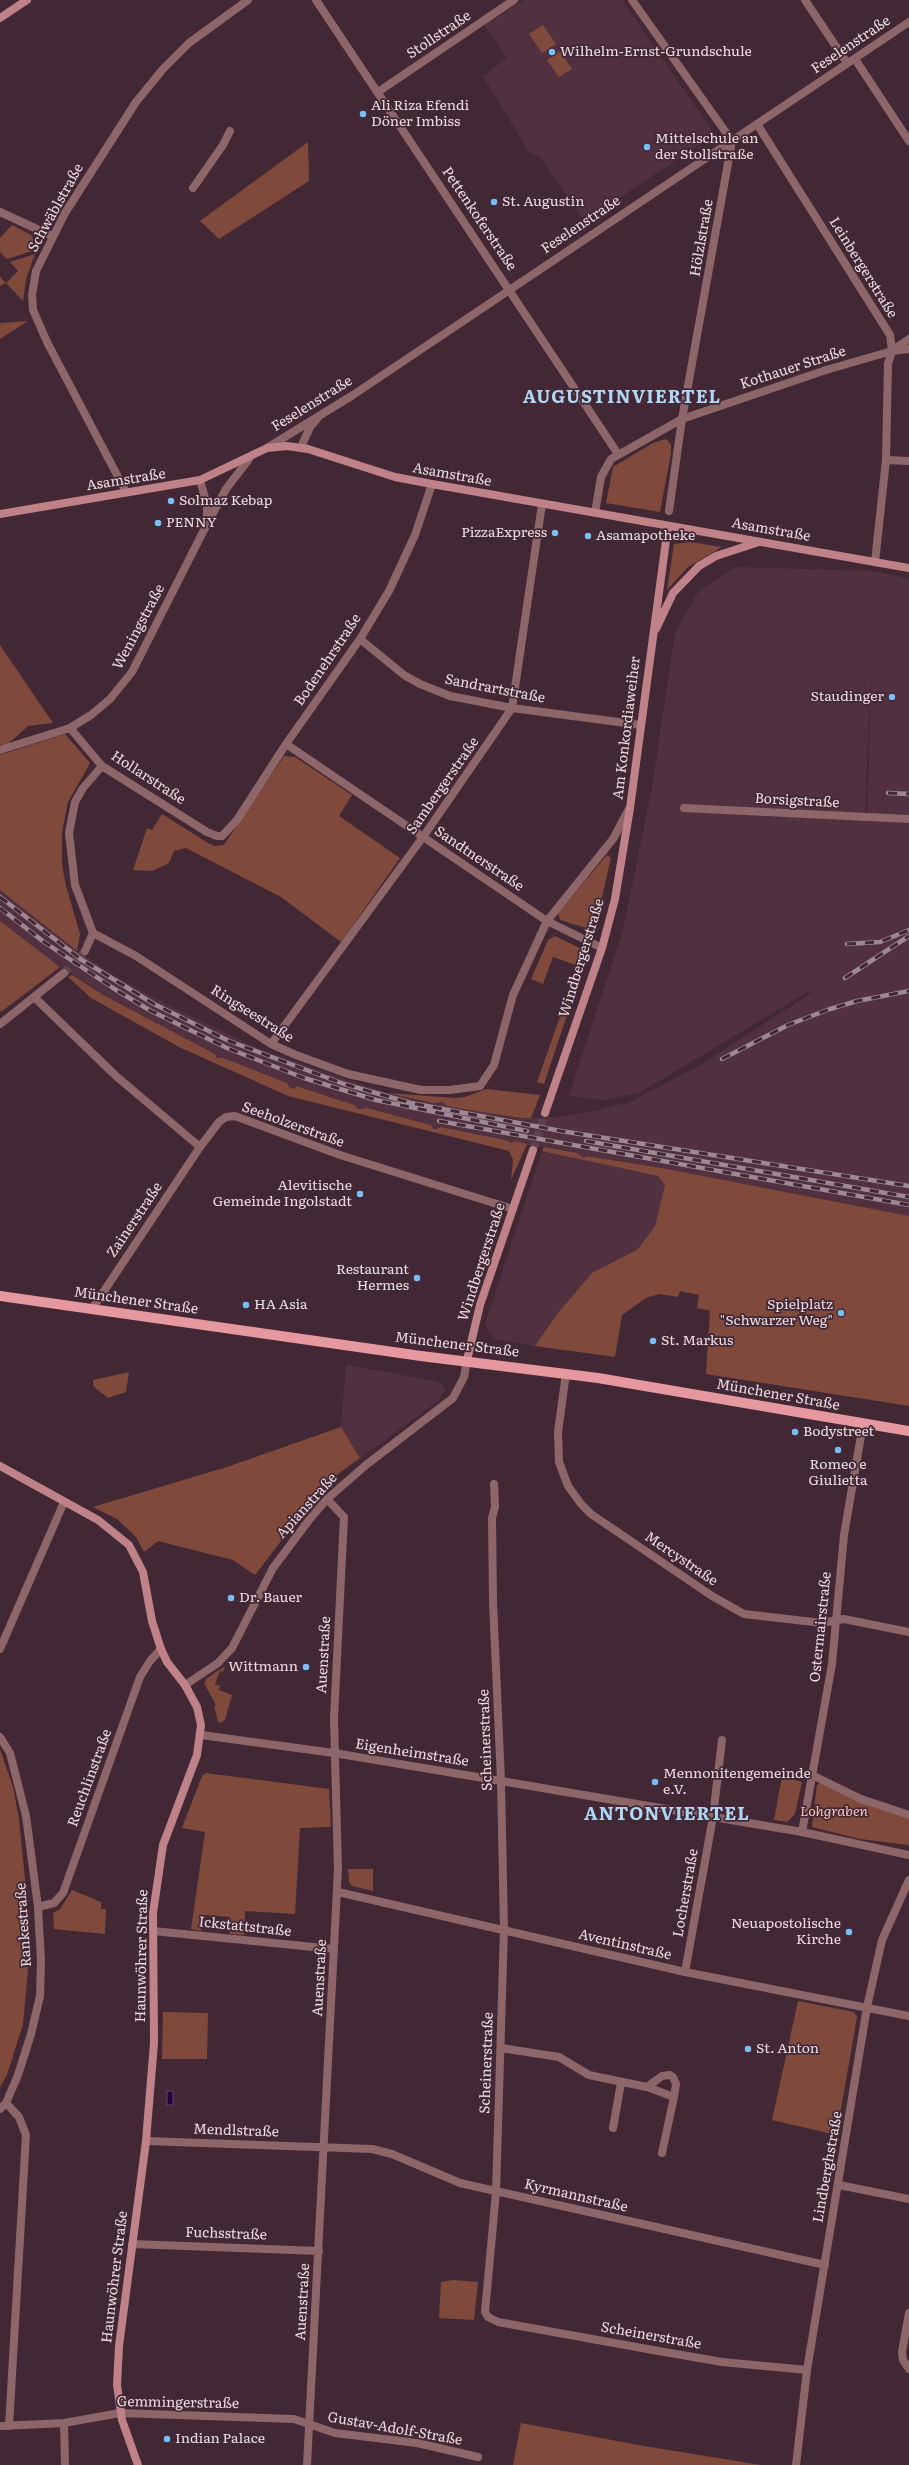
<!DOCTYPE html>
<meta charset="utf-8">
<style>
body{margin:0}
canvas{display:block;background:#422834}
</style>
<canvas width="909" height="2465"></canvas>
<script>
const ctx = document.querySelector('canvas').getContext('2d');
ctx.lineJoin = 'round';
function fill(path, color) {
  ctx.fillStyle = color;
  ctx.fill(path, 'evenodd');
}
function toPath(rows) {
  const path = new Path2D();
  for (const r of rows) {
    path.moveTo(r[0], r[1]);
    for (let i = 2; i < r.length; i += 2) path.lineTo(r[i], r[i + 1]);
  }
  return path;
}
function trace(path, color, width, dash) {
  ctx.strokeStyle = color;
  ctx.lineWidth = width;
  ctx.lineCap = dash ? 'butt' : 'round';
  ctx.setLineDash(dash || []);
  ctx.stroke(path);
}
function write(font, color, halo, rows, align = 'center') {
  ctx.font = font + ' Literata,serif';
  ctx.lineWidth = 3.5;
  ctx.setLineDash([]);
  ctx.textBaseline = 'middle';
  ctx.strokeStyle = halo;
  ctx.fillStyle = color;
  for (const [text, x, y, turn = 0] of rows) {
    ctx.save();
    ctx.translate(x, y);
    ctx.rotate((+turn || 0) * Math.PI / 180);
    ctx.textAlign = isNaN(turn) ? turn : align;
    if (halo) ctx.strokeText(text, 0, 0);
    ctx.fillText(text, 0, 0);
    ctx.restore();
  }
}
fill(toPath([
 [524,0,622,0,713,132,714,135,585,221,540,157,529,152,483,76,507,58,484,25],
 [736,567,874,571,909,579,909,816,867,815,872,645,865,817,909,821,909,1216,662,1168,587,1156,583,1158,577,1153,433,1129,431,1125,367,1108,358,1109,354,1105,298,1086,294,1089,223,1058,217,1058,215,1054,105,996,40,953,0,921,0,890,77,951,113,975,170,1006,264,1051,387,1093,443,1102,447,1106,521,1118,556,1117,590,1112,630,1102,704,1063,814,991,806,993,639,1093,602,1100,569,1096,623,930,652,788,675,633,698,592],
 [542,1151,658,1176,665,1185,655,1226,638,1249,592,1273,557,1314,535,1346,496,1339,488,1331,486,1322],
 [346,1365,430,1380,441,1383,445,1390,437,1402,360,1458,341,1427]
]), '#513140');
fill(toPath([
 [543,25,556,44,542,53,529,34],
 [560,51,572,69,559,77,547,60],
 [308,142,309,181,219,239,200,221],
 [12,225,31,235,36,245,35,250,7,259,0,252,0,238],
 [35,254,26,279,23,301,6,283,0,286,0,277,6,283,18,271,10,262],
 [28,321,0,339,0,323],
 [666,439,671,445,671,453,660,512,606,503,613,467,653,443],
 [690,542,722,547,688,567,667,590,674,544],
 [0,645,53,723,28,726,8,744,0,745],
 [65,734,90,763,68,802,62,832,62,865,66,886,80,934,77,951,0,890,0,755],
 [284,756,295,757,352,795,339,816,400,858,341,942,281,897,186,848,174,851,169,863,152,871,133,870,147,828,152,830,162,814,208,843,215,846,224,845],
 [607,855,611,858,595,927,589,929,560,920,558,913],
 [0,921,60,967,1,1012,0,1010],
 [555,936,584,950,587,955,544,1084,537,1082,578,966,553,957,543,984,531,979,548,940],
 [72,975,105,996,215,1054,217,1058,223,1058,287,1083,289,1087,294,1089,297,1086,354,1105,358,1109,367,1108,431,1125,433,1129,437,1129,440,1127,505,1140,512,1143,514,1141,527,1144,511,1180,513,1160,509,1151,288,1096,179,1047,91,998,68,977],
 [486,1089,540,1095,531,1118,521,1118,475,1111,447,1106,443,1102,434,1103,387,1093,455,1098,465,1097],
 [544,1147,577,1153,583,1158,586,1156,662,1168,909,1216,909,1406,706,1374,710,1311,697,1308,699,1295,680,1291,678,1297,659,1294,646,1298,622,1315,615,1357,535,1346,557,1314,592,1273,638,1249,655,1226,665,1185,658,1176,542,1151],
 [129,1372,126,1392,108,1398,93,1386,93,1380],
 [341,1427,360,1458,338,1474,314,1498,255,1575,233,1560,158,1541,144,1552,136,1537,117,1519,93,1507,227,1467],
 [225,1666,223,1672,220,1671,215,1684,220,1686,219,1690,232,1695,225,1720,220,1723,218,1721,214,1706,216,1705,204,1683,207,1678],
 [0,1749,13,1787,19,1819,25,1879,24,1923,28,1970,23,2024,7,2075,0,2087],
 [206,1773,329,1789,331,1827,300,1828,295,1914,245,1911,244,1935,230,1934,230,1917,202,1915,201,1931,191,1929,205,1832,182,1828,202,1776],
 [782,1776,802,1782,795,1814,787,1822,774,1820],
 [820,1783,870,1806,909,1819,909,1845,860,1839,812,1827,817,1785],
 [348,1869,373,1869,373,1891,352,1886,349,1882],
 [72,1890,101,1902,101,1909,106,1909,105,1934,54,1929,53,1913,60,1909],
 [798,2001,854,2012,857,2017,837,2132,832,2134,772,2120],
 [163,2012,208,2013,207,2059,162,2059],
 [453,2280,478,2282,474,2320,439,2318,441,2282],
 [521,2423,638,2445,761,2465,513,2465]
]), '#7f493c');
const water = toPath([
 [167,2091,173,2091,173,2105,167,2105,167,2091]
]);
fill(water, '#25003c');
trace(water, '#61426e', 1);
trace(toPath([
 [64,973,85,951]
]), '#5c434e', 8, [8, 4]);
trace(toPath([
 [533,1150,545,1113]
]), '#5c434e', 8, [8, 4]);
trace(toPath([
 [316,0,618,454],
 [632,0,732,141,682,419,669,511],
 [805,0,847,63],
 [855,59,909,141],
 [378,92,514,0],
 [757,124,890,335,892,351,888,364,886,460,875,562],
 [193,188,223,145,230,131],
 [0,212,52,236],
 [894,349,909,339],
 [301,447,310,427,317,419],
 [267,448,353,395,909,22],
 [886,460,909,461],
 [200,480,207,505,207,521],
 [126,492,47,342,33,310,32,295,36,271,65,213,136,102,163,69,189,43,248,0],
 [595,513,601,477,611,459,682,419,826,370,892,351,909,349],
 [360,639,404,675,420,684,450,696,512,708,641,725],
 [70,728,102,766,207,832,217,836,222,836,237,820,286,744,360,639,389,591,415,535,432,484],
 [286,744,547,921,602,948],
 [0,750,70,728,91,715,110,699,132,672,207,524,226,489,249,459],
 [684,808,909,819],
 [93,933,136,956,271,1044,296,1055,348,1074,421,1090,450,1090,480,1086,494,1065,513,995,547,921,613,839,629,809],
 [85,951,93,933,75,885,69,833,75,802,83,788,102,766],
 [34,997,116,1076,200,1147,219,1122,226,1117,235,1116,340,1155,513,1209],
 [0,1024,64,973],
 [271,1044,423,837,512,708,542,504],
 [92,1309,200,1147],
 [566,1373,558,1432,559,1462,568,1486,581,1504,591,1514,712,1596,744,1614,822,1623,844,1619,909,1632],
 [494,1484,495,1507,492,1518,493,1602,501,1781,504,1930,496,2192,485,2312,488,2317,498,2322,653,2350,722,2362,807,2370],
 [0,1649,64,1502],
 [185,1685,218,1663,232,1648,273,1568,309,1520,327,1499,366,1465,453,1398,464,1377,467,1360],
 [201,1735,334,1753,501,1781,802,1832,909,1855],
 [0,1737,10,1753,26,1816,38,1907,41,1961,40,1996,31,2034,18,2075,6,2103,0,2109],
 [814,1776,861,1799,909,1815],
 [802,1832,832,1664,844,1535,863,1424],
 [338,1892,685,1972,909,2016],
 [38,1907,54,1903,63,1893,140,1677,150,1661,161,1649],
 [153,1931,334,1949],
 [685,1972,713,1817,722,1740],
 [501,2048,559,2057,589,2075,647,2087,674,2097,662,2153],
 [647,2087,662,2076,670,2075,673,2077,676,2084,674,2097],
 [6,2103,19,2117,26,2135,9,2426],
 [613,2128,621,2083],
 [146,2141,372,2149,392,2154,460,2183,825,2265],
 [839,2185,909,2199],
 [132,2244,319,2251],
 [909,2313,902,2352,903,2360,909,2369],
 [64,2423,65,2465],
 [0,2426,64,2423,120,2413,294,2419,335,2433,417,2443,478,2457],
 [307,2465,338,1869,334,1719,344,1517,327,1499],
 [796,2465,807,2370,867,2007,882,1940,909,1880]
]), '#8c6669', 8);
trace(toPath([
 [0,18,27,0],
 [0,514,200,480,267,448,287,446,308,449,395,477,432,484,909,568],
 [656,629,673,593,699,566,716,556,759,542],
 [545,1113,602,948,615,899,630,808,668,526],
 [467,1360,480,1305,533,1150],
 [0,1466,98,1520,129,1545,143,1572,152,1621,161,1649,167,1662,185,1685,197,1707,201,1725,197,1755,163,1845,153,1913,154,2043,146,2141,119,2346,117,2385,122,2420,138,2465]
]), '#bf8288', 8);
trace(toPath([
 [0,1296,421,1356,598,1378,909,1431]
]), '#e698a0', 10);
const rail = toPath([
 [888,793,909,794],
 [0,897,82,960,154,1004,229,1041,344,1084,411,1103,561,1131,909,1186],
 [0,908,44,942,116,990,151,1011,227,1048,304,1078,376,1100,527,1131],
 [847,944,880,942,909,930],
 [845,978,909,936],
 [722,1059,788,1025,830,1009,857,1001,909,991],
 [439,1121,909,1205],
 [586,1141,909,1197]
]);
trace(rail, '#9e8892', 4.5);
trace(rail, '#422834', 3, [9]);
for (const [x, y, r, color] of [
 [552,52,4,"#77c0f7"],
 [363,114,4,"#77c0f7"],
 [647,147,4,"#77c0f7"],
 [494,202,4,"#77c0f7"],
 [171,501,4,"#77c0f7"],
 [158,523,4,"#77c0f7"],
 [555,533,4,"#77c0f7"],
 [588,536,4,"#77c0f7"],
 [892,697,4,"#77c0f7"],
 [360,1194,4,"#77c0f7"],
 [417,1278,4,"#77c0f7"],
 [246,1305,4,"#77c0f7"],
 [841,1313,4,"#77c0f7"],
 [653,1341,4,"#77c0f7"],
 [795,1432,4,"#77c0f7"],
 [838,1450,4,"#77c0f7"],
 [231,1598,4,"#77c0f7"],
 [306,1667,4,"#77c0f7"],
 [655,1782,4,"#77c0f7"],
 [849,1932,4,"#77c0f7"],
 [748,2049,4,"#77c0f7"],
 [167,2439,4,"#77c0f7"]
]) {
  const dot = new Path2D();
  dot.arc(x, y, r, 0, 2 * Math.PI);
  ctx.fillStyle = color;
  ctx.fill(dot);
  trace(dot, '#422834', 1.5);
}
write('14px', '#eddbe2', '#422834', [
 ["Stollstraße",439,35,-34],
 ["Feselenstraße",851,45,-34],
 ["Schwäblstraße",56,208,-61],
 ["Pettenkoferstraße",479,219,56],
 ["Feselenstraße",581,225,-34],
 ["Hölzlstraße",702,238,-80],
 ["Leinbergerstraße",863,268,58],
 ["Kothauer Straße",793,368,-18],
 ["Feselenstraße",312,404,-32],
 ["Asamstraße",452,475,10],
 ["Asamstraße",126,480,-9],
 ["Asamstraße",771,530,10],
 ["Weningstraße",139,627,-62],
 ["Bodenehrstraße",328,660,-56],
 ["Sandrartstraße",495,689,11],
 ["Am Konkordiaweiher",627,728,-83],
 ["Hollarstraße",148,778,33],
 ["Sambergerstraße",443,786,-55],
 ["Borsigstraße",797,801,3],
 ["Sandtnerstraße",479,859,34],
 ["Windbergerstraße",582,958,-73],
 ["Ringseestraße",252,1014,32],
 ["Seeholzerstraße",293,1125,20],
 ["Zainerstraße",135,1220,-56],
 ["Windbergerstraße",482,1262,-72],
 ["Münchener Straße",136,1301,8],
 ["Münchener Straße",457,1345,7],
 ["Münchener Straße",778,1395,10],
 ["Apianstraße",307,1506,-48],
 ["Mercystraße",681,1559,34],
 ["Ostermairstraße",821,1627,-84],
 ["Auenstraße",324,1655,-87],
 ["Scheinerstraße",486,1740,-92],
 ["Eigenheimstraße",412,1753,9],
 ["Reuchlinstraße",90,1778,-70],
 ["Locherstraße",686,1893,-80],
 ["Rankestraße",24,1925,-94],
 ["Ickstattstraße",245,1927,6],
 ["Aventinstraße",625,1945,13],
 ["Haunwöhrer Straße",142,1956,-89],
 ["Auenstraße",320,1978,-87],
 ["Scheinerstraße",487,2063,-88],
 ["Mendlstraße",236,2131,2],
 ["Lindberghstraße",828,2167,-80],
 ["Kyrmannstraße",576,2196,13],
 ["Fuchsstraße",226,2234,2],
 ["Haunwöhrer Straße",115,2277,-83],
 ["Auenstraße",303,2302,-87],
 ["Scheinerstraße",651,2336,10],
 ["Gemmingerstraße",178,2403,1],
 ["Gustav-Adolf-Straße",395,2429,10]
]);
write('14px', '#eddbe2', '#422834', [
 ["Wilhelm-Ernst-Grundschule",560,52],
 ["Ali Riza Efendi",371,106],
 ["Döner Imbiss",371,122],
 ["Mittelschule an",655,139],
 ["der Stollstraße",655,155],
 ["St. Augustin",502,202],
 ["Solmaz Kebap",179,501],
 ["PENNY",166,523],
 ["PizzaExpress",547,533,"right"],
 ["Asamapotheke",596,536],
 ["Staudinger",884,697,"right"],
 ["Alevitische",352,1186,"right"],
 ["Gemeinde Ingolstadt",352,1202,"right"],
 ["Restaurant",409,1270,"right"],
 ["Hermes",409,1286,"right"],
 ["HA Asia",254,1305],
 ["Spielplatz",833,1305,"right"],
 ["\"Schwarzer Weg\"",833,1321,"right"],
 ["St. Markus",661,1341],
 ["Bodystreet",803,1432],
 ["Romeo e",838,1465,"center"],
 ["Giulietta",838,1481,"center"],
 ["Dr. Bauer",239,1598],
 ["Wittmann",298,1667,"right"],
 ["Mennonitengemeinde",663,1774],
 ["e.V.",663,1790],
 ["Neuapostolische",841,1924,"right"],
 ["Kirche",841,1940,"right"],
 ["St. Anton",756,2049],
 ["Indian Palace",175,2439]
], 'left');
write('italic 14px', '#f7c7bb', '#422834', [
 ["Lohgraben",834,1812]
]);
ctx.letterSpacing = '1px';
write('bold 18px', '#afd6f5', '#422834', [
 ["AUGUSTINVIERTEL",622,398],
 ["ANTONVIERTEL",667,1815]
]);
ctx.letterSpacing = '0px';
</script>
